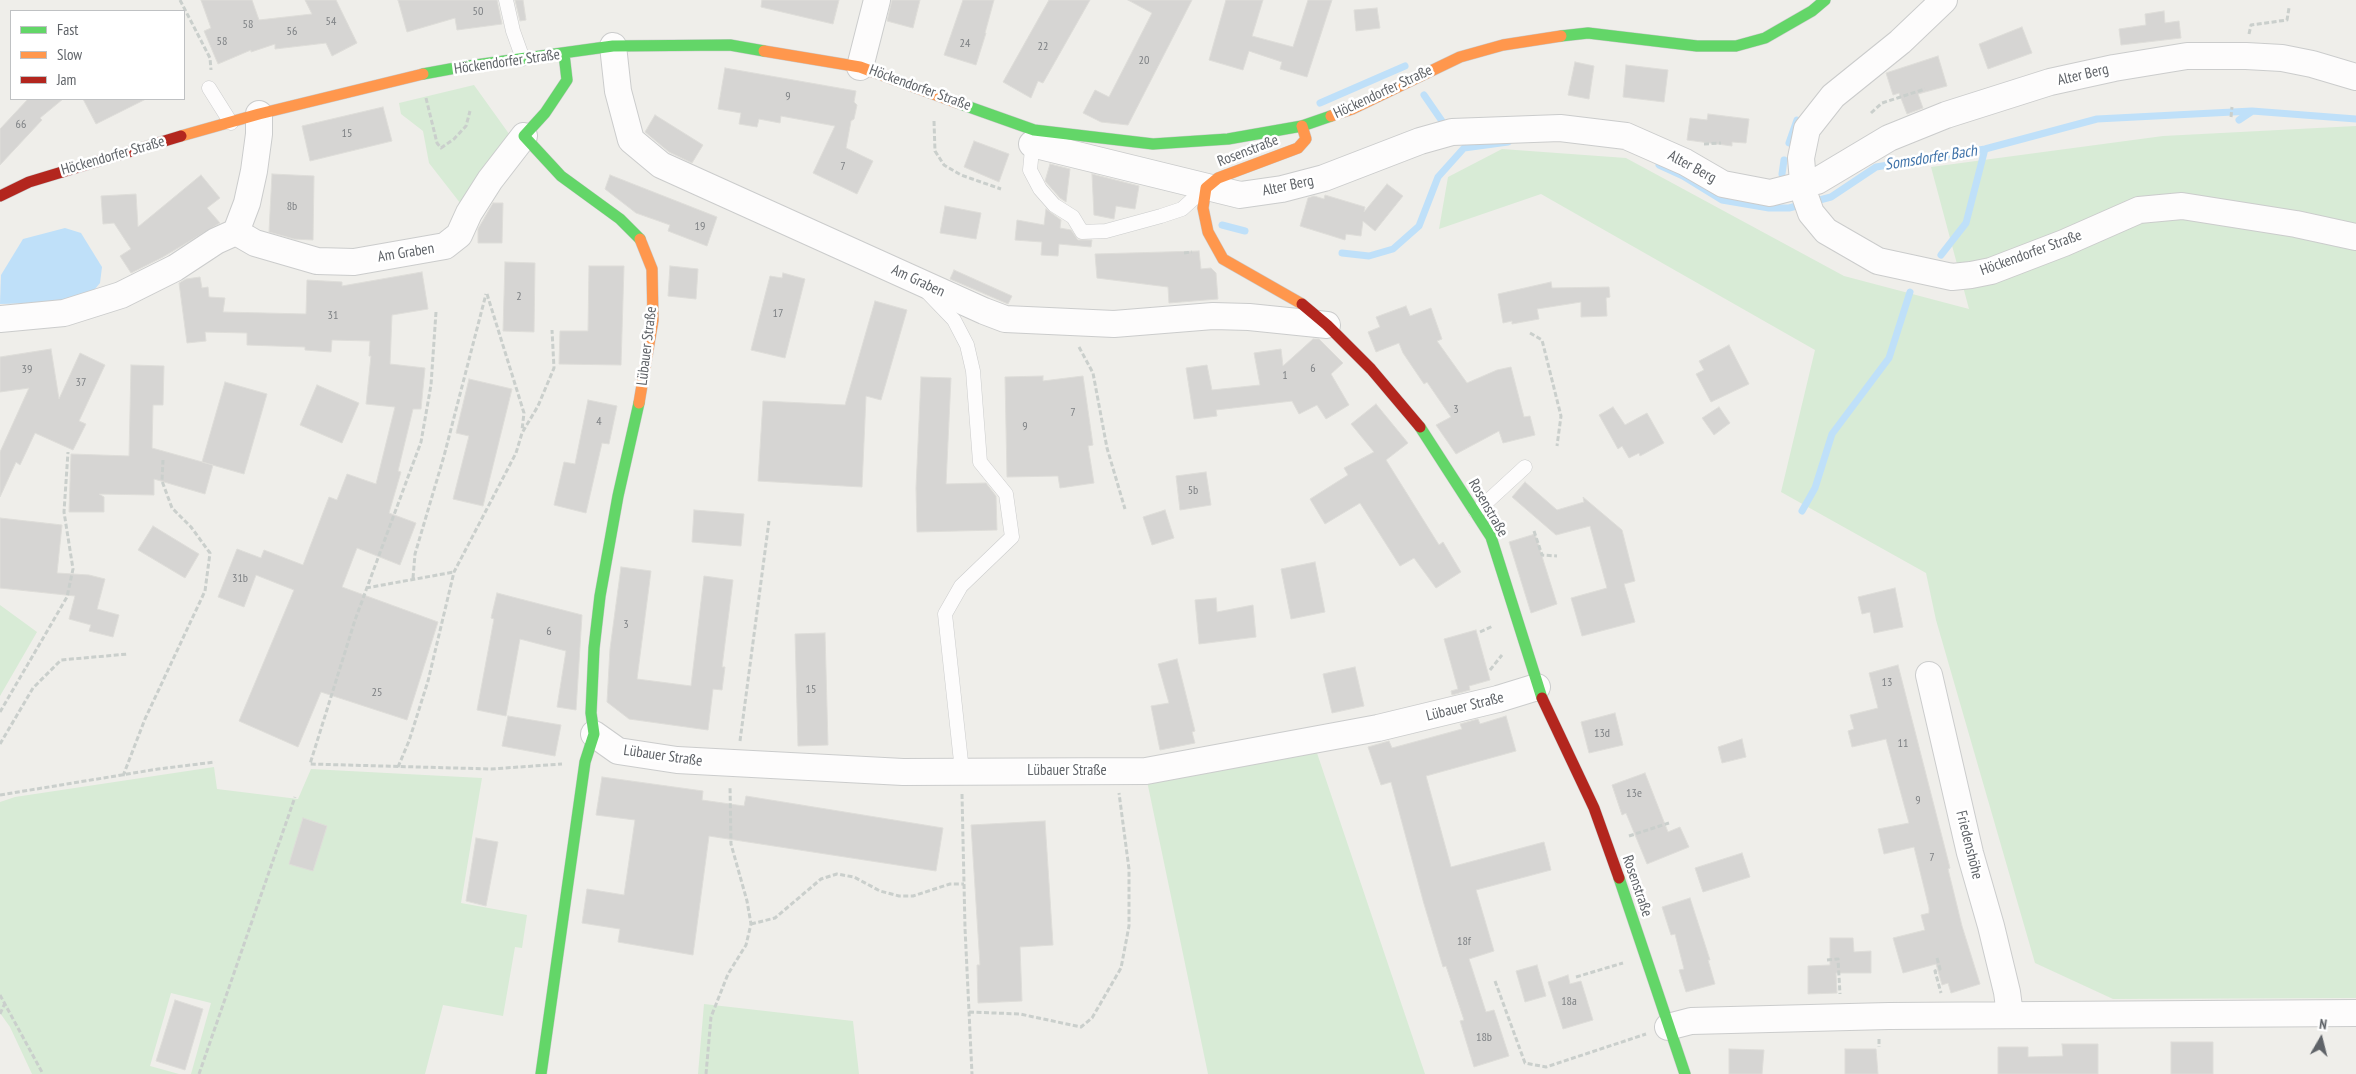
<!DOCTYPE html>
<meta charset="utf-8">
<style>
body{margin:0}
#map{position:relative;width:2356px;height:1074px;overflow:hidden;background:#efeeea;font-family:"PT Sans Narrow",sans-serif}
canvas{display:block}
.legend{position:absolute;left:10px;top:10px;width:175px;height:90px;box-sizing:border-box;background:#fff;border:1px solid #bfc1c3;margin:0;padding:6px 9px;list-style:none;font-size:15px;color:#5f6368}
.legend li{display:flex;align-items:center;gap:10px;height:25px}
.legend b{width:25px;border:1px solid #bfc1c3}
.north{position:absolute;left:2296px;top:1014px;width:50px;height:50px;-webkit-text-stroke:4px #fff;paint-order:stroke;rotate:8deg;font-size:14px;font-weight:700;line-height:20px;text-align:center;color:#5f6368}
.north::after{content:'';display:block;margin:auto;width:18px;height:22px;background:#5f6368;clip-path:polygon(50% 0,100% 100%,50% 72%,0 100%)}
</style>
<div id="map">
<canvas width="2356" height="1074"></canvas>
<ul class="legend">
<li><b style="height:6px;background:#63d668"></b>Fast</li>
<li><b style="height:6px;background:#ff974d"></b>Slow</li>
<li><b style="height:6px;background:#b3261e"></b>Jam</li>
</ul>
<div class="north">N</div>
</div>
<script>
const ctx = document.querySelector('canvas').getContext('2d');
ctx.lineJoin = 'round';
function fill(path, color) {
  ctx.fillStyle = color;
  ctx.fill(path, 'evenodd');
}
function toPath(rows) {
  const path = new Path2D();
  for (const r of rows) {
    path.moveTo(r[0], r[1]);
    for (let i = 2; i < r.length; i += 2) path.lineTo(r[i], r[i + 1]);
  }
  return path;
}
function trace(path, color, width, dash) {
  ctx.strokeStyle = color;
  ctx.lineWidth = width;
  ctx.lineCap = dash ? 'butt' : 'round';
  ctx.setLineDash(dash || []);
  ctx.stroke(path);
}
function write(font, color, halo, rows, align = 'center') {
  ctx.font = font + ' "PT Sans Narrow",sans-serif';
  ctx.lineWidth = 5;
  ctx.setLineDash([]);
  ctx.textBaseline = 'middle';
  ctx.strokeStyle = halo;
  ctx.fillStyle = color;
  for (const [text, x, y, turn = 0] of rows) {
    ctx.save();
    ctx.translate(x, y);
    ctx.rotate((+turn || 0) * Math.PI / 180);
    ctx.textAlign = isNaN(turn) ? turn : align;
    if (halo) ctx.strokeText(text, 0, 0);
    ctx.fillText(text, 0, 0);
    ctx.restore();
  }
}
fill(toPath([
 [474,85,512,138,464,208,429,163,423,131,401,114,399,103],
 [2356,126,2356,998,2113,999,2035,963,1936,620,1926,573,1781,492,1815,350,1541,194,1439,229,1448,177,1502,149,1626,158,1844,276,1969,309,1931,167,2163,136],
 [0,605,37,632,0,696],
 [1317,753,1425,1074,1208,1074,1147,781],
 [214,767,217,789,298,799,311,769,482,778,461,903,527,915,522,948,515,947,503,1016,443,1005,425,1074,191,1074,211,1003,171,993,150,1066,179,1074,32,1074,10,1027,0,1013,0,802,15,797],
 [704,1004,853,1021,859,1074,698,1074]
]), '#d8ebd6');
fill(toPath([
 [65,228,81,233,102,267,100,283,90,295,73,302,0,304,1,275,23,239]
]), '#bfe0f9');
trace(toPath([
 [1424,95,1444,124],
 [1320,103,1405,66],
 [2239,120,2251,112],
 [1789,143,1797,120],
 [1659,165,1683,176,1722,200,1769,208,1789,208,1831,197,1876,167,1985,149,2097,119,2252,111,2356,119],
 [1782,174,1784,160],
 [1222,225,1245,231],
 [1342,253,1369,256,1393,249,1419,226,1438,177,1464,148,1508,142],
 [1941,255,1966,223,1985,149],
 [1802,511,1815,488,1832,434,1889,358,1910,292]
]), '#bfe0f9', 7);
const building = toPath([
 [201,0,252,0,259,20,312,14,305,0,336,0,357,43,332,56,326,43,275,49,275,44,251,52,251,50,218,64,204,31,211,28,201,0],
 [398,0,497,0,502,24,457,30,455,18,407,32,398,0],
 [515,0,523,0,526,20,520,21,515,0],
 [762,0,839,0,833,24,761,7,762,0],
 [892,0,920,0,913,28,887,21,892,0],
 [963,0,994,0,985,33,986,33,976,65,944,55,963,0],
 [1049,0,1090,0,1043,83,1038,81,1031,98,1003,82,1049,0],
 [1128,0,1192,0,1128,125,1101,122,1083,113,1095,90,1109,97,1152,13,1128,0],
 [1226,0,1263,0,1252,36,1293,47,1308,0,1332,0,1307,77,1280,69,1282,62,1249,51,1243,70,1209,60,1226,0],
 [1377,8,1380,28,1356,31,1354,10,1377,8],
 [2164,11,2165,23,2179,21,2181,38,2121,45,2119,29,2146,25,2145,14,2164,11],
 [2022,27,2032,53,1988,69,1979,44,2022,27],
 [1938,56,1947,86,1918,94,1923,108,1907,114,1899,93,1893,95,1886,73,1938,56],
 [1575,62,1594,66,1589,99,1568,95,1575,62],
 [1626,65,1668,70,1664,102,1623,97,1626,65],
 [725,68,856,91,854,102,857,105,854,119,851,121,846,148,873,161,857,194,813,173,835,126,781,116,780,123,759,119,757,127,739,124,741,113,718,109,725,68],
 [28,99,63,99,40,118,42,120,0,165,0,129,28,99],
 [83,99,146,99,96,124,83,99],
 [383,107,392,141,310,161,302,126,383,107],
 [1708,114,1749,119,1746,143,1732,142,1732,146,1687,140,1690,118,1707,120,1708,114],
 [655,115,703,145,692,163,669,152,645,132,655,115],
 [974,141,1009,154,999,182,964,167,974,141],
 [1050,164,1070,169,1066,202,1060,198,1045,181,1050,164],
 [272,174,314,176,313,240,294,239,269,232,272,174],
 [1092,174,1139,186,1135,209,1116,206,1114,219,1094,215,1092,174],
 [201,175,220,198,207,208,220,223,163,257,131,273,120,256,131,249,114,223,103,224,101,196,136,194,138,227,201,175],
 [610,175,717,217,707,246,668,231,670,225,636,213,605,189,610,175],
 [1387,184,1403,196,1375,231,1363,221,1361,236,1346,234,1345,240,1300,226,1308,198,1314,196,1324,199,1325,195,1365,207,1364,212,1387,184],
 [493,203,503,203,502,243,478,243,478,229,493,203],
 [945,206,981,213,976,239,940,233,945,206],
 [1046,209,1061,220,1060,228,1071,230,1078,240,1092,240,1091,247,1059,244,1058,256,1041,255,1042,242,1015,240,1017,220,1044,225,1046,209],
 [1199,251,1201,269,1211,268,1216,273,1218,299,1169,303,1168,287,1097,278,1095,254,1199,251],
 [505,262,535,263,534,332,503,331,505,262],
 [589,266,624,266,621,365,559,364,560,331,588,331,589,266],
 [670,266,698,269,696,299,668,296,670,266],
 [954,270,1012,296,1008,304,950,279,954,270],
 [422,272,428,309,392,315,390,364,425,368,421,409,413,409,398,471,401,472,389,513,416,523,400,565,357,548,342,587,438,622,407,720,321,692,298,747,239,721,294,590,256,575,244,607,218,597,237,549,261,558,264,550,303,565,329,497,337,500,347,474,376,484,395,407,366,404,371,356,369,356,370,341,332,340,331,352,305,350,305,347,247,345,247,333,205,332,206,341,187,343,179,283,186,279,200,277,202,288,208,287,209,297,225,298,223,312,306,314,307,280,342,282,342,286,422,272],
 [783,273,805,279,785,358,751,350,770,276,782,278,783,273],
 [1551,282,1552,288,1609,287,1610,297,1606,298,1607,316,1581,317,1581,302,1537,309,1539,319,1512,324,1512,321,1503,323,1498,294,1551,282],
 [875,301,907,310,881,400,866,396,862,487,758,481,763,401,845,405,875,301],
 [1406,306,1410,316,1431,308,1442,339,1437,341,1467,383,1497,370,1511,367,1524,417,1530,416,1535,435,1503,443,1499,431,1456,454,1436,425,1451,417,1427,382,1424,384,1403,353,1399,343,1376,352,1368,332,1380,327,1376,317,1406,306],
 [1313,339,1319,339,1343,363,1331,374,1349,405,1326,419,1317,405,1299,414,1292,401,1216,410,1217,416,1194,419,1186,368,1207,365,1212,390,1260,385,1254,353,1281,349,1283,366,1313,339],
 [1729,345,1749,384,1711,402,1696,374,1704,370,1699,361,1729,345],
 [51,349,59,399,80,353,105,365,79,421,86,424,73,450,35,433,20,465,16,462,0,497,0,452,29,388,0,392,0,357,51,349],
 [131,365,164,366,163,405,153,405,152,448,213,465,205,494,154,479,154,495,99,494,104,497,104,512,69,512,71,454,129,456,131,365],
 [1043,376,1043,381,1083,376,1093,445,1088,446,1094,483,1060,488,1058,476,1007,477,1005,377,1043,376],
 [921,377,951,378,946,484,986,483,996,496,997,530,917,532,916,488,921,377],
 [469,379,512,389,483,506,453,499,469,436,456,433,469,379],
 [225,382,267,394,244,474,202,462,225,382],
 [317,385,359,403,342,443,300,425,317,385],
 [588,400,617,406,609,444,602,443,586,513,554,505,564,462,575,464,588,400],
 [1376,404,1408,443,1386,460,1439,545,1443,542,1461,572,1436,588,1414,558,1400,566,1360,503,1325,524,1310,499,1348,475,1344,468,1374,452,1351,424,1376,404],
 [1613,407,1625,425,1647,413,1664,443,1640,456,1639,453,1629,458,1622,446,1618,449,1599,415,1613,407],
 [1719,407,1730,423,1714,435,1702,418,1719,407],
 [1206,472,1211,505,1180,510,1176,476,1206,472],
 [1525,482,1557,510,1584,502,1583,497,1622,530,1635,581,1624,584,1635,622,1582,636,1571,598,1607,588,1590,526,1556,535,1512,497,1525,482],
 [694,510,744,514,741,546,692,542,694,510],
 [1165,510,1174,538,1152,545,1143,517,1165,510],
 [0,518,62,525,57,573,89,575,105,579,97,609,119,615,113,637,89,631,91,625,69,619,75,596,0,588,0,518],
 [153,526,199,554,185,578,138,550,153,526],
 [1535,534,1557,604,1531,613,1509,542,1535,534],
 [1315,562,1325,612,1291,619,1281,569,1315,562],
 [621,567,651,571,637,679,691,686,704,576,733,580,722,667,725,667,722,690,713,689,708,730,629,719,607,702,610,649,621,567],
 [1895,588,1903,627,1874,633,1870,612,1862,614,1858,597,1895,588],
 [497,593,582,615,576,710,557,707,566,651,520,639,506,716,477,710,494,619,491,618,497,593],
 [1216,598,1217,612,1253,605,1256,637,1199,644,1195,600,1216,598],
 [1476,630,1490,680,1469,686,1470,690,1452,695,1451,691,1458,689,1444,639,1476,630],
 [825,633,828,745,798,746,795,634,825,633],
 [1177,659,1195,731,1192,732,1195,743,1160,750,1151,706,1169,703,1158,664,1177,659],
 [1898,665,1950,868,1948,869,1962,926,1980,984,1951,993,1948,983,1942,985,1936,964,1903,973,1893,938,1925,930,1921,915,1929,913,1929,908,1914,847,1884,854,1878,829,1909,823,1886,739,1852,747,1848,731,1854,729,1850,715,1878,708,1869,673,1898,665],
 [1355,667,1364,706,1332,713,1323,674,1355,667],
 [1615,713,1623,745,1589,753,1581,722,1615,713],
 [508,716,561,725,555,756,502,746,508,716],
 [1506,716,1516,751,1426,776,1451,867,1544,842,1551,870,1476,890,1494,951,1469,959,1486,1012,1494,1010,1509,1056,1474,1067,1460,1021,1464,1020,1446,966,1443,967,1424,904,1391,782,1381,785,1368,747,1389,741,1392,748,1462,729,1460,724,1478,719,1480,724,1506,716],
 [1742,739,1746,757,1722,763,1718,747,1742,739],
 [1645,773,1668,832,1680,827,1689,847,1647,864,1626,813,1622,815,1612,785,1645,773],
 [602,777,703,791,702,800,744,806,746,796,943,828,936,871,709,836,693,955,618,942,620,929,582,923,587,889,624,895,635,820,596,815,602,777],
 [303,818,327,826,313,871,289,864,303,818],
 [1045,821,1053,945,1020,947,1022,1001,978,1003,977,965,980,965,971,825,1045,821],
 [476,838,498,842,486,906,466,901,476,838],
 [1742,853,1750,877,1703,892,1695,868,1742,853],
 [1690,898,1710,960,1708,960,1715,984,1686,992,1679,970,1684,969,1675,934,1671,935,1662,907,1690,898],
 [1830,938,1853,938,1854,952,1871,951,1871,973,1836,973,1837,993,1808,994,1808,966,1830,965,1830,938],
 [1537,965,1546,996,1525,1002,1516,971,1537,965],
 [1568,975,1570,984,1581,981,1593,1020,1563,1029,1548,982,1568,975],
 [175,1000,203,1009,185,1070,156,1061,175,1000],
 [2171,1042,2213,1042,2213,1074,2171,1074,2171,1042],
 [2062,1044,2098,1044,2098,1074,1998,1074,1998,1047,2028,1047,2028,1057,2063,1056,2062,1044],
 [1729,1049,1764,1050,1762,1074,1729,1074,1729,1049],
 [1845,1049,1876,1049,1878,1074,1845,1074,1845,1049]
]);
fill(building, '#d6d5d3');
trace(building, '#deddd9', 1);
const lane = toPath([
 [506,0,513,31,523,59],
 [209,88,231,123],
 [1033,139,1030,170,1040,189,1054,205,1073,217,1082,232,1106,231,1161,216,1182,209,1203,190],
 [928,293,954,320,967,345,973,371,980,462,1006,494,1012,537,961,586,945,614,962,771],
 [1476,512,1525,467]
]);
const street = toPath([
 [1944,0,1900,42,1833,96,1807,129,1801,158,1804,193,1811,213,1826,231,1878,261,1952,277,1971,275,1991,271,2064,243,2139,210,2182,206,2296,224,2356,237],
 [613,46,618,91,631,140,661,165,984,311,1005,319,1114,324,1213,316,1249,317,1327,325],
 [860,67,877,0],
 [1032,144,1240,195,1282,189,1324,178,1420,141,1452,132,1560,128,1626,136,1685,162,1723,184,1770,193,1817,181,1889,138,1946,115,2050,82,2114,68,2187,56,2246,56,2282,58,2312,64,2356,77],
 [236,232,255,243,317,261,354,262,445,246,459,235,469,213,490,180,524,136],
 [0,319,64,313,121,295,175,268,216,241,236,232,247,203,254,171,259,134,259,114],
 [1929,675,1970,853,1991,926,2007,992,2010,1015],
 [594,734,618,751,677,760,903,772,1146,771,1378,728,1498,699,1537,687],
 [1668,1027,1691,1021,1889,1016,2356,1013]
]);
const fast = toPath([
 [1561,36,1588,33,1697,46,1736,46,1765,38,1812,11,1825,0],
 [564,54,567,80,545,113,524,136,561,176,620,219,640,239],
 [423,74,461,67,613,46,730,45,764,51],
 [958,103,1034,130,1153,144,1228,139,1302,126,1331,116],
 [1420,427,1491,537,1542,698],
 [1619,878,1685,1074],
 [541,1074,585,762,594,734,591,713,594,648,600,596,618,496,639,403]
]);
const slow = toPath([
 [764,51,860,67,958,103],
 [1331,116,1352,109,1460,57,1503,45,1561,36],
 [181,136,259,114,423,74],
 [1302,304,1223,259,1208,232,1203,208,1206,188,1218,178,1298,148,1306,139,1302,126],
 [639,403,653,320,652,269,640,239]
]);
const jam = toPath([
 [0,196,29,182,181,136],
 [1302,304,1327,325,1371,369,1420,427],
 [1542,698,1594,808,1619,878]
]);
trace(lane, '#cbcccc', 15);
trace(street, '#cbcccc', 28);
trace(fast, '#cacacb', 12);
trace(slow, '#cacacb', 12);
trace(jam, '#cacacb', 12);
trace(toPath([
 [180,0,210,58,211,70],
 [2249,34,2251,25,2287,20,2289,8],
 [426,98,437,143,441,148,454,139,466,126,470,111],
 [1871,113,1882,103,1925,89],
 [2231,117,2232,107],
 [934,121,935,151,944,165,961,175,1001,189],
 [1704,144,1721,143],
 [1184,253,1192,252],
 [487,294,524,413,522,430],
 [436,312,431,385,421,442,355,620,310,764,491,769,562,764],
 [1530,333,1542,340,1561,416,1557,446],
 [1079,347,1093,373,1107,448,1125,509],
 [1534,531,1542,555,1557,556],
 [413,578,415,554,444,456,486,294],
 [366,588,454,572],
 [1480,632,1493,626],
 [1490,670,1502,655],
 [0,712,67,597,73,569,64,512,68,452],
 [740,741,769,521],
 [0,744,33,688,61,660,128,654],
 [398,767,409,741,428,681,454,572,516,453,522,433,538,406,554,368,552,330],
 [123,776,145,719,205,591,210,553,191,527,172,508,162,481,163,460],
 [962,794,965,928,972,1074],
 [0,795,158,769,215,762],
 [1629,836,1669,823],
 [751,924,775,918,821,879,837,874,854,877,880,891,899,896,913,896,950,884,964,884],
 [1937,958,1940,969,1935,971,1941,993],
 [1827,960,1838,959,1840,994],
 [1576,977,1623,963],
 [1495,981,1525,1063,1546,1067,1646,1034],
 [0,995,43,1074],
 [969,1012,1020,1014,1081,1027,1092,1018,1121,968,1129,926,1129,869,1119,793],
 [0,1014,5,1003],
 [1879,1039,1879,1047],
 [199,1074,295,797],
 [706,1074,711,1017,728,974,746,945,751,924,747,901,731,844,730,786]
]), '#cacfcc', 3, [5, 2.5]);
trace(lane, '#fdfcfc', 14);
trace(street, '#fdfcfc', 26);
trace(fast, '#63d668', 11);
trace(slow, '#ff974d', 11);
trace(jam, '#b3261e', 11);
write('12px', '#7e8184', null, [
 ["50",478,12],
 ["54",331,22],
 ["58",248,25],
 ["56",292,32],
 ["58",222,42],
 ["24",965,44],
 ["22",1043,47],
 ["20",1144,61],
 ["9",788,97],
 ["66",21,125],
 ["15",347,134],
 ["7",843,167],
 ["8b",292,207],
 ["19",700,227],
 ["2",519,297],
 ["17",778,314],
 ["31",333,316],
 ["6",1313,369],
 ["39",27,370],
 ["1",1285,376],
 ["37",81,383],
 ["3",1456,410],
 ["7",1073,413],
 ["4",599,422],
 ["9",1025,427],
 ["5b",1193,491],
 ["31b",240,579],
 ["3",626,625],
 ["6",549,632],
 ["13",1887,683],
 ["15",811,690],
 ["25",377,693],
 ["13d",1602,734],
 ["11",1903,744],
 ["13e",1634,794],
 ["9",1918,801],
 ["7",1932,858],
 ["18f",1464,942],
 ["18a",1569,1002],
 ["18b",1484,1038]
]);
write('15px', '#5f6368', '#fff', [
 ["Höckendorfer Straße",507,62,-8],
 ["Alter Berg",2083,75,-13],
 ["Höckendorfer Straße",920,88,20],
 ["Höckendorfer Straße",1383,92,-25],
 ["Rosenstraße",1248,151,-21],
 ["Höckendorfer Straße",113,156,-16],
 ["Alter Berg",1692,167,28],
 ["Alter Berg",1288,186,-12],
 ["Am Graben",406,253,-9],
 ["Höckendorfer Straße",2031,253,-20],
 ["Am Graben",918,281,25],
 ["Lübauer Straße",647,346,-83],
 ["Rosenstraße",1488,508,60],
 ["Lübauer Straße",1465,707,-14],
 ["Lübauer Straße",663,756,8],
 ["Lübauer Straße",1067,771],
 ["Friedenshöhe",1969,845,76],
 ["Rosenstraße",1637,886,71]
]);
write('italic 16px', '#4174aa', '#fff', [
 ["Somsdorfer Bach",1931,158,-9]
]);
</script>
